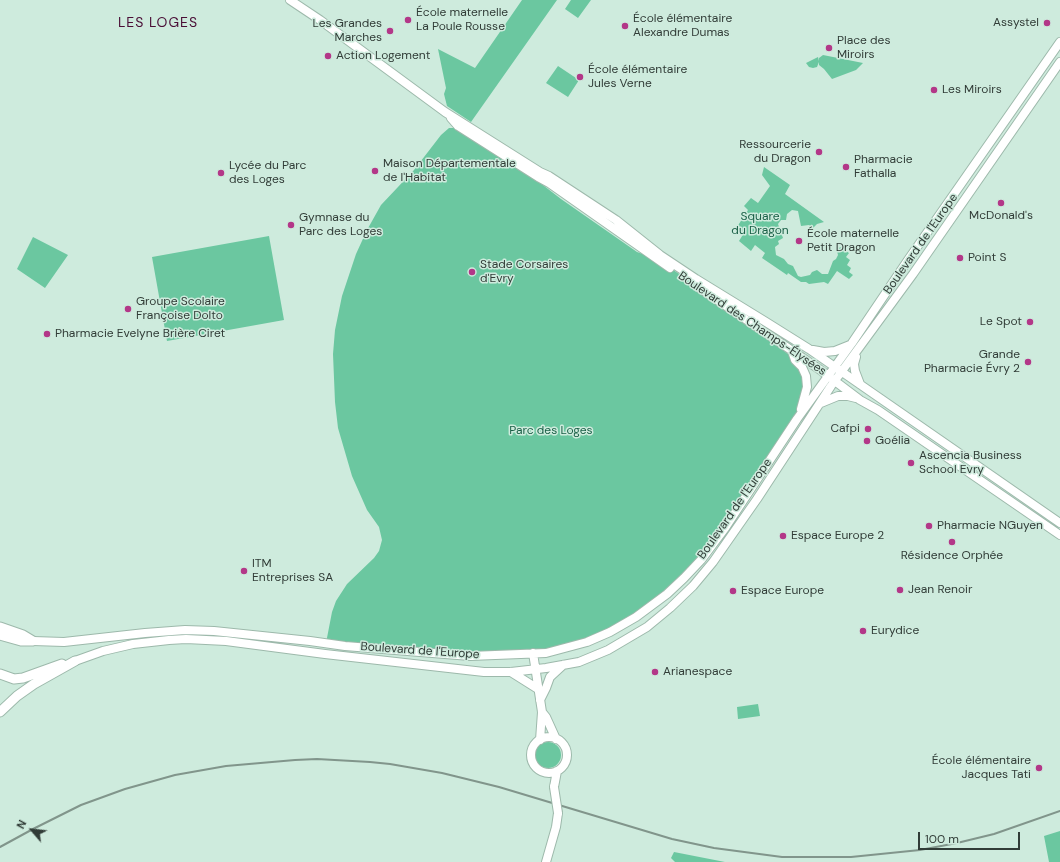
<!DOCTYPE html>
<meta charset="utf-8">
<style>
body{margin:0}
#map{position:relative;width:1060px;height:862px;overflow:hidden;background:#ceebdd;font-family:"DM Sans",sans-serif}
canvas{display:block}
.north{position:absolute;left:12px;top:810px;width:40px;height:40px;-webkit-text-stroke:3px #ceebdd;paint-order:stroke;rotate:298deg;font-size:11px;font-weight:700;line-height:16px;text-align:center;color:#313c37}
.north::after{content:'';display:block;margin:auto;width:14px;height:18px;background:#313c37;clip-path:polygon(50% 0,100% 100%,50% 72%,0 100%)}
.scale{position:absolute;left:918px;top:832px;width:102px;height:18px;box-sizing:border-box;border:2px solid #313c37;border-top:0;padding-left:5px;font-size:12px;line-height:14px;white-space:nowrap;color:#313c37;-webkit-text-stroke:3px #ceebdd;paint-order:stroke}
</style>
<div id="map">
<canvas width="1060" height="862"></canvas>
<div class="north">N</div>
<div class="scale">100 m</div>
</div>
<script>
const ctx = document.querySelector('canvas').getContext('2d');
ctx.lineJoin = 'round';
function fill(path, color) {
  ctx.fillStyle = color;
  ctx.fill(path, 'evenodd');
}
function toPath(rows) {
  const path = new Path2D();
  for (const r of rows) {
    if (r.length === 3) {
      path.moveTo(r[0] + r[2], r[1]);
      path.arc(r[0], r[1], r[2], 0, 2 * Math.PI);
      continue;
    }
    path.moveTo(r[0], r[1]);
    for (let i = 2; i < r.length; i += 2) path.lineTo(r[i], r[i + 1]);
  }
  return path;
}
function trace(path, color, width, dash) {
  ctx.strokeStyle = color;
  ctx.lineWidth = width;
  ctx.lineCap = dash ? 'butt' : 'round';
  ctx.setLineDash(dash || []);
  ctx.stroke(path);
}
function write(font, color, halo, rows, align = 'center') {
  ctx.font = font + ' "DM Sans",sans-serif';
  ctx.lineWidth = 3;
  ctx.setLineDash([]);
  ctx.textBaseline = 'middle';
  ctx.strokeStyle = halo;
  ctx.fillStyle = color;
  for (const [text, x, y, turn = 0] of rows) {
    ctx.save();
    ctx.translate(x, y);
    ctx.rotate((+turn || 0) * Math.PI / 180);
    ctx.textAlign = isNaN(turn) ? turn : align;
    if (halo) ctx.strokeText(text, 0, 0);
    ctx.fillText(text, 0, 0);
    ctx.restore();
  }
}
fill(toPath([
 [522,0,557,0,471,122,447,106,444,94,446,88,438,49,475,68],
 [571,0,591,0,578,18,565,9],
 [823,55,863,63,856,70,832,79,824,69,819,65,819,62,817,67,813,68,809,67,806,63,818,57,819,61,819,58],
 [558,66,579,80,568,97,546,83],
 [449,128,457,128,526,172,561,199,637,252,657,259,747,320,795,360,806,376,797,419,701,560,636,617,566,648,470,656,326,643,332,612,336,601,347,584,374,558,379,551,382,540,379,527,367,510,352,476,338,428,335,402,333,354,335,330,342,296,356,254,367,230,381,205,414,170,441,135],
 [764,167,790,185,785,194,824,222,817,224,813,228,809,225,801,226,798,211,792,210,787,214,786,220,781,220,778,224,783,238,778,241,779,244,775,247,776,255,784,259,788,264,793,266,798,276,801,277,810,275,812,272,817,270,822,274,828,274,833,261,836,259,838,255,837,251,840,247,849,253,846,257,850,260,847,265,851,268,849,272,853,275,849,279,837,271,828,284,824,282,809,284,806,282,801,282,788,273,787,275,762,258,765,253,755,245,751,251,739,241,744,233,737,227,748,210,744,206,751,198,758,203,770,186,762,175],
 [269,236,284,320,167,341,152,257],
 [33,237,68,255,45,288,17,269],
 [758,704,760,716,738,719,737,707],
 [548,755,13],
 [1060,831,1060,862,1049,862,1044,836],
 [674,852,725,862,675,862,671,858]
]), '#6bc7a0');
const secondary = toPath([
 [290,0,320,20,445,112,540,172,549,176,616,220,660,255,696,279,766,322,809,349,1060,523],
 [451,118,458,126,538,177,549,183,670,268],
 [698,287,819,369,860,400,878,410,1060,535],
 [813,350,824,352,835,351,850,345],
 [792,351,795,360,802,367,806,376,807,387,801,409],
 [856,357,854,364,855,371,860,384],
 [821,403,838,396,848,396,856,398],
 [33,641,64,642,145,633,185,630,214,631,310,641,345,646,470,656,546,653,587,642,610,632,636,617,667,594,684,578,701,560,725,528,797,419,852,343,908,260,1060,42],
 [533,653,542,712,540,740],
 [75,661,103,651,133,644,169,640,186,639,226,641,325,654,484,672,511,672,546,668,579,662,608,650,647,627,670,608,693,586,713,562,757,499,831,386,913,274,1060,62],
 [511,672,538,689],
 [540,700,546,688,550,677,563,665],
 [542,712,546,717,556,739],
 [549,755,18],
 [554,787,557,771],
 [546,862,556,827,558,813]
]);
const primary = toPath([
 [0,627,23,635,33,641],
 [0,635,21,641,31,641],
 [0,674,14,679,23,678,62,664],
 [0,712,17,696,34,684,75,661]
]);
trace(secondary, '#9db9ab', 10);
trace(primary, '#9db9ab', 11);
trace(secondary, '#fff', 8);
trace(primary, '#fff', 9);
trace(toPath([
 [0,847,33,829,81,805,125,789,175,775,226,766,295,760,317,759,370,762,390,764,442,773,499,787,672,839,714,848,782,857,851,857,920,850,957,843,994,834,1060,811]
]), '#81958b', 2);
const secondaryBridge = toPath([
 [554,787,558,813]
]);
trace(secondaryBridge, '#9db9ab', 10, []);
trace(secondaryBridge, '#fff', 8);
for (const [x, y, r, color] of [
 [408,20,4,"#b33788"],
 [1047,23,4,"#b33788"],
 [625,26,4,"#b33788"],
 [390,31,4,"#b33788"],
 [829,48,4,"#b33788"],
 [328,56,4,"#b33788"],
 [580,77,4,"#b33788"],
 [934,90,4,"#b33788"],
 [819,152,4,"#b33788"],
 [846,167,4,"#b33788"],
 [375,171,4,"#b33788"],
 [221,173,4,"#b33788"],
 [1001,203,4,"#b33788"],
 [291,225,4,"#b33788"],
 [799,241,4,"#b33788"],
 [960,258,4,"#b33788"],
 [472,272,4,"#b33788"],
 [128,309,4,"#b33788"],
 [1030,322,4,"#b33788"],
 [47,334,4,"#b33788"],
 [1028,362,4,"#b33788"],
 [868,429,4,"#b33788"],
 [867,441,4,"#b33788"],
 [911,463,4,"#b33788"],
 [929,526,4,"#b33788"],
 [783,536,4,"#b33788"],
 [952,542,4,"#b33788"],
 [244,571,4,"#b33788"],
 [900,590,4,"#b33788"],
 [733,591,4,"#b33788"],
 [863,631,4,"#b33788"],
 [655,672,4,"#b33788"],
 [1039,768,4,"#b33788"]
]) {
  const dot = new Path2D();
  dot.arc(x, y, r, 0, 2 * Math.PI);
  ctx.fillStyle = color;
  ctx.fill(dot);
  trace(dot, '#ceebdd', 1.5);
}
write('12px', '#313c37', '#ceebdd', [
 ["École maternelle",416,13],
 ["La Poule Rousse",416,27],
 ["École élémentaire",633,19],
 ["Alexandre Dumas",633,33],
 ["Assystel",1039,23,"right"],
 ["Les Grandes",382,24,"right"],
 ["Marches",382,38,"right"],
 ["Place des",837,41],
 ["Miroirs",837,55],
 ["Action Logement",336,56],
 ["École élémentaire",588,70],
 ["Jules Verne",588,84],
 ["Les Miroirs",942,90],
 ["Ressourcerie",811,145,"right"],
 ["du Dragon",811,159,"right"],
 ["Pharmacie",854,160],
 ["Fathalla",854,174],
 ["Maison Départementale",383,164],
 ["de l'Habitat",383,178],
 ["Lycée du Parc",229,166],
 ["des Loges",229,180],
 ["McDonald's",1001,216,"center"],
 ["Gymnase du",299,218],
 ["Parc des Loges",299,232],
 ["École maternelle",807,234],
 ["Petit Dragon",807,248],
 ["Point S",968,258],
 ["Stade Corsaires",480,265],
 ["d'Evry",480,279],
 ["Groupe Scolaire",136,302],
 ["Françoise Dolto",136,316],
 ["Le Spot",1022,322,"right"],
 ["Pharmacie Evelyne Brière Ciret",55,334],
 ["Grande",1020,355,"right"],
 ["Pharmacie Évry 2",1020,369,"right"],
 ["Cafpi",860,429,"right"],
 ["Goélia",875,441],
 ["Ascencia Business",919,456],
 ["School Evry",919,470],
 ["Pharmacie NGuyen",937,526],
 ["Espace Europe 2",791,536],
 ["Résidence Orphée",952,556,"center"],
 ["ITM",252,564],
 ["Entreprises SA",252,578],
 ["Jean Renoir",908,590],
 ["Espace Europe",741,591],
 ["Eurydice",871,631],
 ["Arianespace",663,672],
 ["École élémentaire",1031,761,"right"],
 ["Jacques Tati",1031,775,"right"]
], 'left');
write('12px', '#195f46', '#ceebdd', [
 ["Square",760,217],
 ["du Dragon",760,231],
 ["Parc des Loges",551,431]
]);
write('12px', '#313c37', '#ceebdd', [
 ["Boulevard de l'Europe",921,244,-55],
 ["Boulevard des Champs-Élysées",752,324,34],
 ["Boulevard de l'Europe",735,509,-55],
 ["Boulevard de l'Europe",420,651,4]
]);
ctx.letterSpacing = '1px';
write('14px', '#4a0e36', '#ceebdd', [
 ["LES LOGES",158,23]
]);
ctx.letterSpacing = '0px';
</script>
